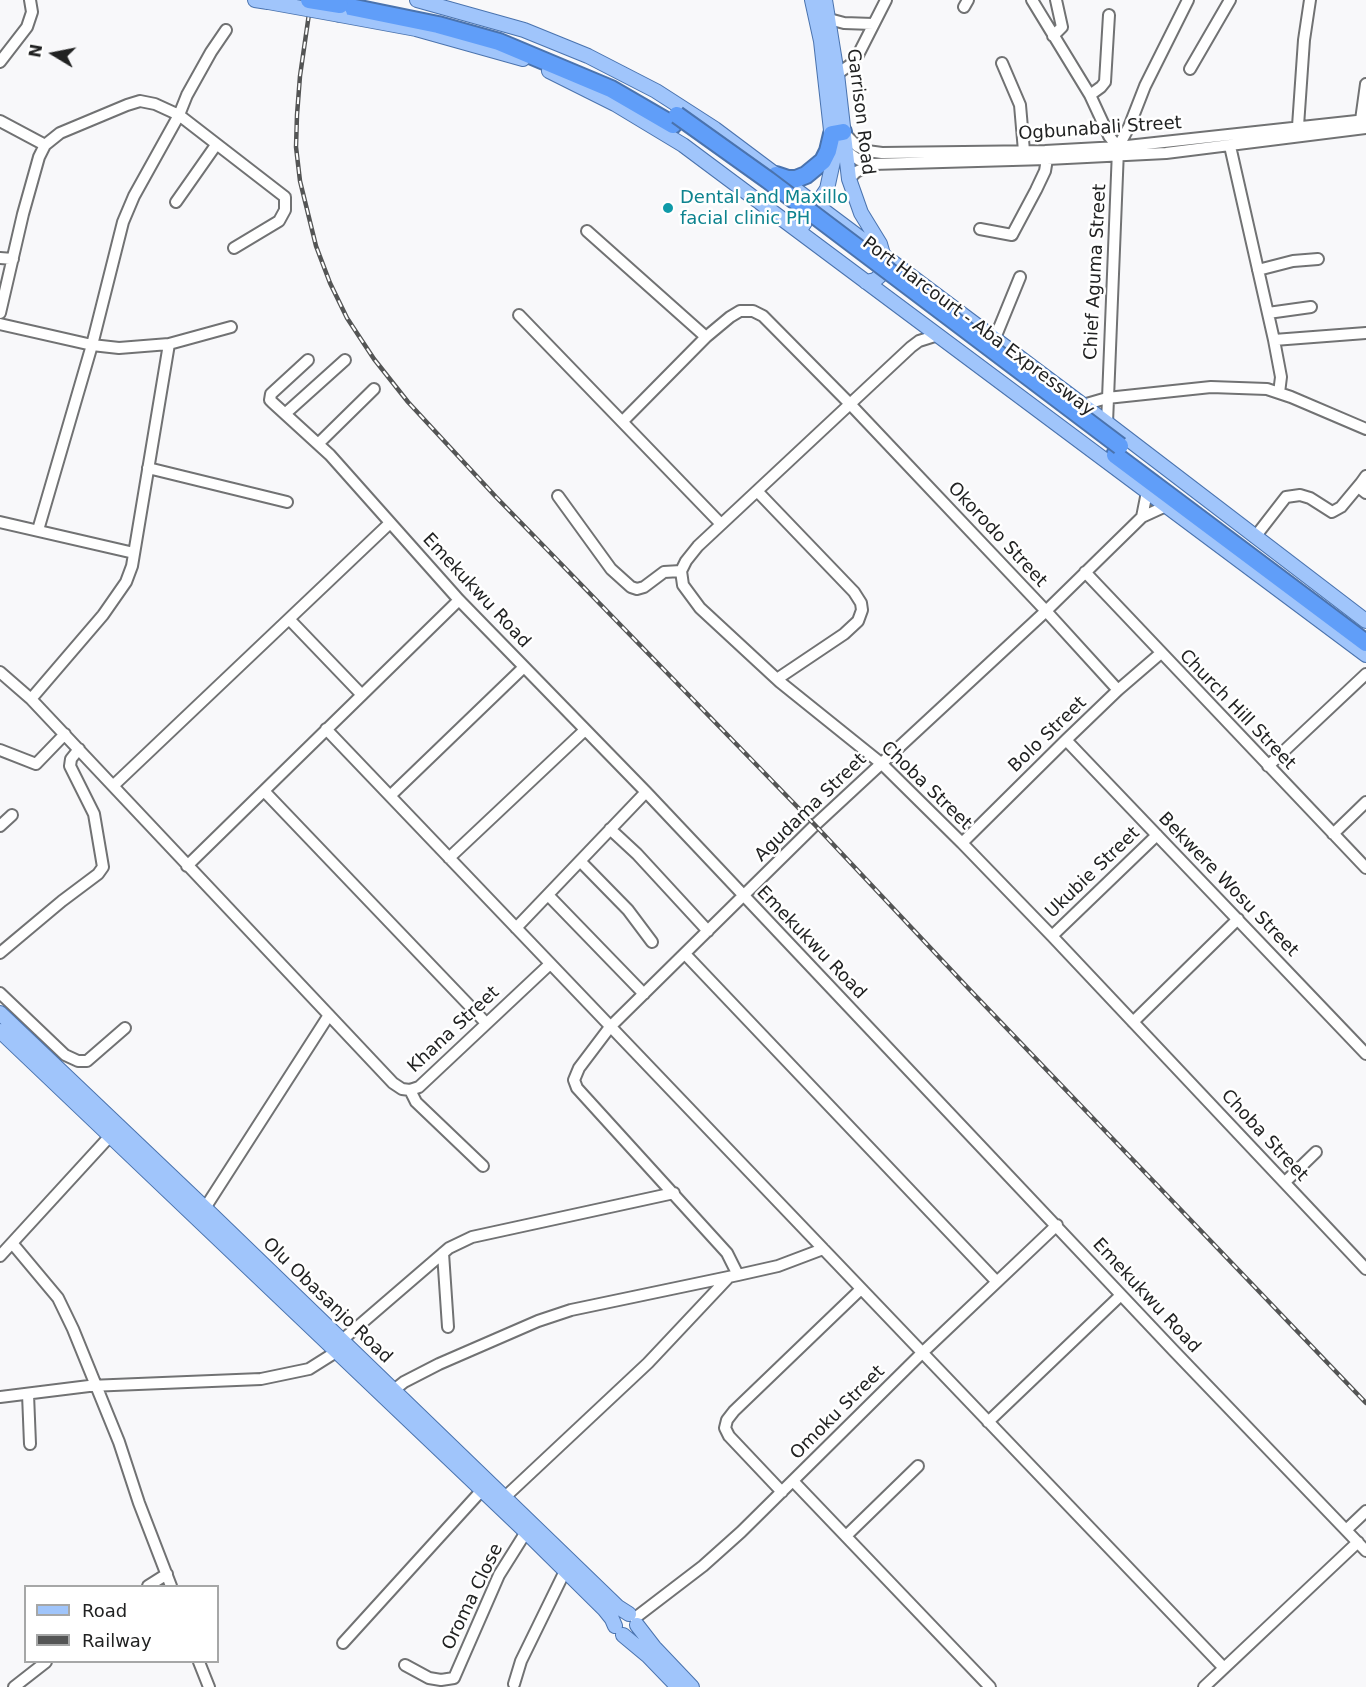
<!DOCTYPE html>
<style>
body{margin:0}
#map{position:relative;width:1366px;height:1687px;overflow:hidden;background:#f8f8fa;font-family:"DejaVu Sans",sans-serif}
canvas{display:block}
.legend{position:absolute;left:24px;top:1585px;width:195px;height:78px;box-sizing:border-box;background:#fff;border:2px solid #a6a7a7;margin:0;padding:8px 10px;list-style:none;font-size:18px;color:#212222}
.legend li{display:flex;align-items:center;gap:12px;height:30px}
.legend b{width:30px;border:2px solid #a6a7a7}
.north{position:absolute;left:24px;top:24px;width:60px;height:60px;-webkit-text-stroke:4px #fff;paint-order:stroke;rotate:280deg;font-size:16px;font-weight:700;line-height:24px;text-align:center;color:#212222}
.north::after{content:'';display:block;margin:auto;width:21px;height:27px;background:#212222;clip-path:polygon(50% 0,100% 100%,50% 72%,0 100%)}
</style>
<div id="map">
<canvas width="1366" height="1687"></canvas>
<ul class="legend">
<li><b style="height:8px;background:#a0c5fb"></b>Road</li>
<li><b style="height:8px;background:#545555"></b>Railway</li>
</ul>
<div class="north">N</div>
</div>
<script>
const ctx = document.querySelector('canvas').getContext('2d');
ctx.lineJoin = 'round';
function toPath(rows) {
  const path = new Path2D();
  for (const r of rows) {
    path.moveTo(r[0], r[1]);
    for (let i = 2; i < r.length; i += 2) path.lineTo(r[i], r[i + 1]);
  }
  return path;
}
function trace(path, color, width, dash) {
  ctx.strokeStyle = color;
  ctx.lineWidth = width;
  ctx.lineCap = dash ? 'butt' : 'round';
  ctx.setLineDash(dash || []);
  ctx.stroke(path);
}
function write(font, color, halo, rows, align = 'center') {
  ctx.font = font + ' "DejaVu Sans",sans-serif';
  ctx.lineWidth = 5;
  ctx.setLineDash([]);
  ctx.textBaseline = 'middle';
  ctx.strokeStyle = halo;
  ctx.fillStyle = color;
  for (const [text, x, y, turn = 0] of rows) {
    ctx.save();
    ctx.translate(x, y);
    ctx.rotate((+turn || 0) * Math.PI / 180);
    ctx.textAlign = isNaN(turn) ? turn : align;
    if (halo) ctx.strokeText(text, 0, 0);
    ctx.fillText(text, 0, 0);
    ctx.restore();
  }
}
const minor = toPath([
 [1032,0,1090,95,1109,136,1118,147],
 [964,7,968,0],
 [829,19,844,23,873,24],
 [1053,36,1062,27,1056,0],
 [0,62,27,27,32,12,30,0],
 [1002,63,1020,105,1024,151],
 [1190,69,1230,0],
 [837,74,850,65,858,55,886,0],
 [1090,95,1101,87,1105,82,1109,15],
 [1361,120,1366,84],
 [0,121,45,145],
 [1298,126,1304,40,1310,0],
 [843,132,857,146,867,151,882,153,1045,151,1118,147,1366,120],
 [1230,146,1274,340,1281,377,1279,393],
 [1118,147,1129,127,1145,86,1188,0],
 [843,149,859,160,873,164],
 [849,179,856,172,873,164,1047,159,1166,153,1366,128],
 [176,202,216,145],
 [980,229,1012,235,1036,190,1045,171,1047,159],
 [587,231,706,337],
 [0,258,13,259],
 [1258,270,1293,261,1318,259],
 [0,313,23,214,39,157,45,145,60,133,127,105,140,101,155,104,179,115,285,197,285,210,279,221,234,248],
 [1268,313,1311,307],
 [519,315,721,524],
 [0,324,92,345,119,348,169,344,231,327],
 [938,335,919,341,911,347,698,546,686,561,681,571,683,585,700,608,780,682,882,764,962,843,1052,936,1366,1269],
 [995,338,1020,277],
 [1274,340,1366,333],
 [308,360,271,394,270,400,272,402,330,455,459,600,646,792,1175,1352,1366,1551],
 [1083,405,1107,398,1211,387,1267,389,1291,397,1366,429],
 [286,413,345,360],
 [623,421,706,337,730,317,740,311,753,311,763,316,851,405,1046,611,1118,690],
 [1107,423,1118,150],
 [318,444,374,389],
 [148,468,287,502],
 [1366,476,1361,483,1361,489,1366,493],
 [757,491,854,592,861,603,862,610,858,621,844,634,777,679],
 [558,496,611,569,631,587,637,589,644,587,664,572,681,571],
 [1142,517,1147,492],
 [0,522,134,553],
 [38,530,92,345,123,222,134,196,179,115,187,95,211,52,226,30],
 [1255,537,1286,497,1300,495,1310,498,1332,512,1341,507,1361,483],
 [1085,572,1366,868],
 [289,619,362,695],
 [0,672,31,699,393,1083,402,1089,410,1090,419,1087,550,964],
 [31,699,103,615,126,582,132,566,169,344],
 [326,729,1224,1668],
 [1066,740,1366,1054],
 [0,750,36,764,65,734],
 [1268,766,1366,674],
 [114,785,390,523],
 [264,791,486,1023],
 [390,796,524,667],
 [0,826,12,815],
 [610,829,637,854,708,931],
 [1333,834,1366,802],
 [962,843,1066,740,1118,690,1161,653],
 [449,858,585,730],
 [580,861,628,910,652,942],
 [187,866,459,600],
 [548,895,644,994],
 [516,928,646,792],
 [1052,936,1157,835],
 [0,953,62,901,98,874,103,867,94,814,70,766,71,759,79,749],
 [685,954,997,1282],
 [0,993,65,1055,78,1061,87,1061,125,1028],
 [1133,1022,1238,919],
 [410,1090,416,1102,483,1166],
 [1285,1182,1316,1152],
 [205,1208,329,1015],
 [12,1243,58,1298,73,1329,119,1442,139,1503,171,1586],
 [443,1253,448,1327],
 [0,1256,111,1135],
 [738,1275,727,1253,577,1088,574,1080,579,1068,610,1027,815,825,1046,611,1142,517,1166,506],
 [341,1341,449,1248,472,1237,674,1193],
 [394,1390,404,1382,439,1364,538,1321,571,1310,738,1275,778,1266,823,1249],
 [28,1394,30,1444],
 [0,1397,89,1386,261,1379,309,1369,336,1352],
 [988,1422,1121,1295],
 [793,1481,990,1687],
 [782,1492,729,1436,725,1428,727,1420,734,1411,861,1289],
 [505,1497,648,1363,728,1278],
 [1346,1530,1366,1511],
 [846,1536,918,1466],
 [148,1586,167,1574],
 [635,1618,703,1566,741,1532,922,1353,1057,1225],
 [343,1643,482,1490],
 [199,1662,209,1687],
 [405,1665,429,1678,441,1680,454,1678,499,1575,526,1532],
 [514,1684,521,1661,565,1571],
 [14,1687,46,1662],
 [1204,1687,1358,1542]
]);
const major = toPath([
 [255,0,268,2],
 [417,0,524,30,588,56,656,91,715,129,1107,423,1366,621],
 [825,0,837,74,849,179,861,213,880,244,886,265,882,274,875,280,866,282],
 [340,15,416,29,523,59],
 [549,71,615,104,683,145,1366,655],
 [799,231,827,189,834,157,821,41,812,0],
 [0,1013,205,1208,618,1607,629,1614],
 [0,1031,526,1532,604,1609,612,1619,615,1626],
 [637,1625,654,1647,692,1687],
 [623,1635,647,1655,678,1687]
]);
const highway = toPath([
 [340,5,438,25,499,42,611,89,673,125],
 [776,175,788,179,796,179,806,175,823,161,828,151,832,134,843,132],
 [1115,455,1366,643]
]);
trace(minor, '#717273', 14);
trace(major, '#4a73ae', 16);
trace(highway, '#4a73ae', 20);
trace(minor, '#fff', 10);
trace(major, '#a0c5fb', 14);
trace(highway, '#609ef9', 16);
const rail = toPath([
 [311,0,300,76,297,115,296,147,300,181,316,246,330,283,347,318,374,359,408,402,496,497,815,825,970,990,1366,1403]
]);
trace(rail, '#545555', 4.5);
trace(rail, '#fff', 2, [7]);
const majorBridge = toPath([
 [268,2,340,15]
]);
const highwayBridge = toPath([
 [309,0,340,5],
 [677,115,768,180,1120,446]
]);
trace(majorBridge, '#4a73ae', 16, []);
trace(highwayBridge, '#4a73ae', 20, []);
trace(majorBridge, '#a0c5fb', 14);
trace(highwayBridge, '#609ef9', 16);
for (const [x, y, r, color] of [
 [668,208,6,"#0f9aa8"]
]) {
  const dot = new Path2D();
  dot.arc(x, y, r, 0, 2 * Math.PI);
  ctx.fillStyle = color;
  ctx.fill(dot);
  trace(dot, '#fff', 2);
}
write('18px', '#212222', '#fff', [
 ["Garrison Road",860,112,83],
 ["Ogbunabali Street",1100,129,-4],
 ["Chief Aguma Street",1096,272,-87],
 ["Port Harcourt - Aba Expressway",978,327,37],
 ["Okorodo Street",997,535,47],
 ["Emekukwu Road",476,591,47],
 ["Church Hill Street",1237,710,46],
 ["Bolo Street",1048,735,-44],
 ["Choba Street",926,786,44],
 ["Agudama Street",811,808,-44],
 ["Ukubie Street",1093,873,-44],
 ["Bekwere Wosu Street",1228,885,46],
 ["Emekukwu Road",811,943,46],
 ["Khana Street",454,1030,-43],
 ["Choba Street",1264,1136,47],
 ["Emekukwu Road",1146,1296,47],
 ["Olu Obasanjo Road",327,1301,44],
 ["Omoku Street",838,1413,-45],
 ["Oroma Close",473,1597,-64]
]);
write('18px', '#0d838f', '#fff', [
 ["Dental and Maxillo",680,198],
 ["facial clinic PH",680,219]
], 'left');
</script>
